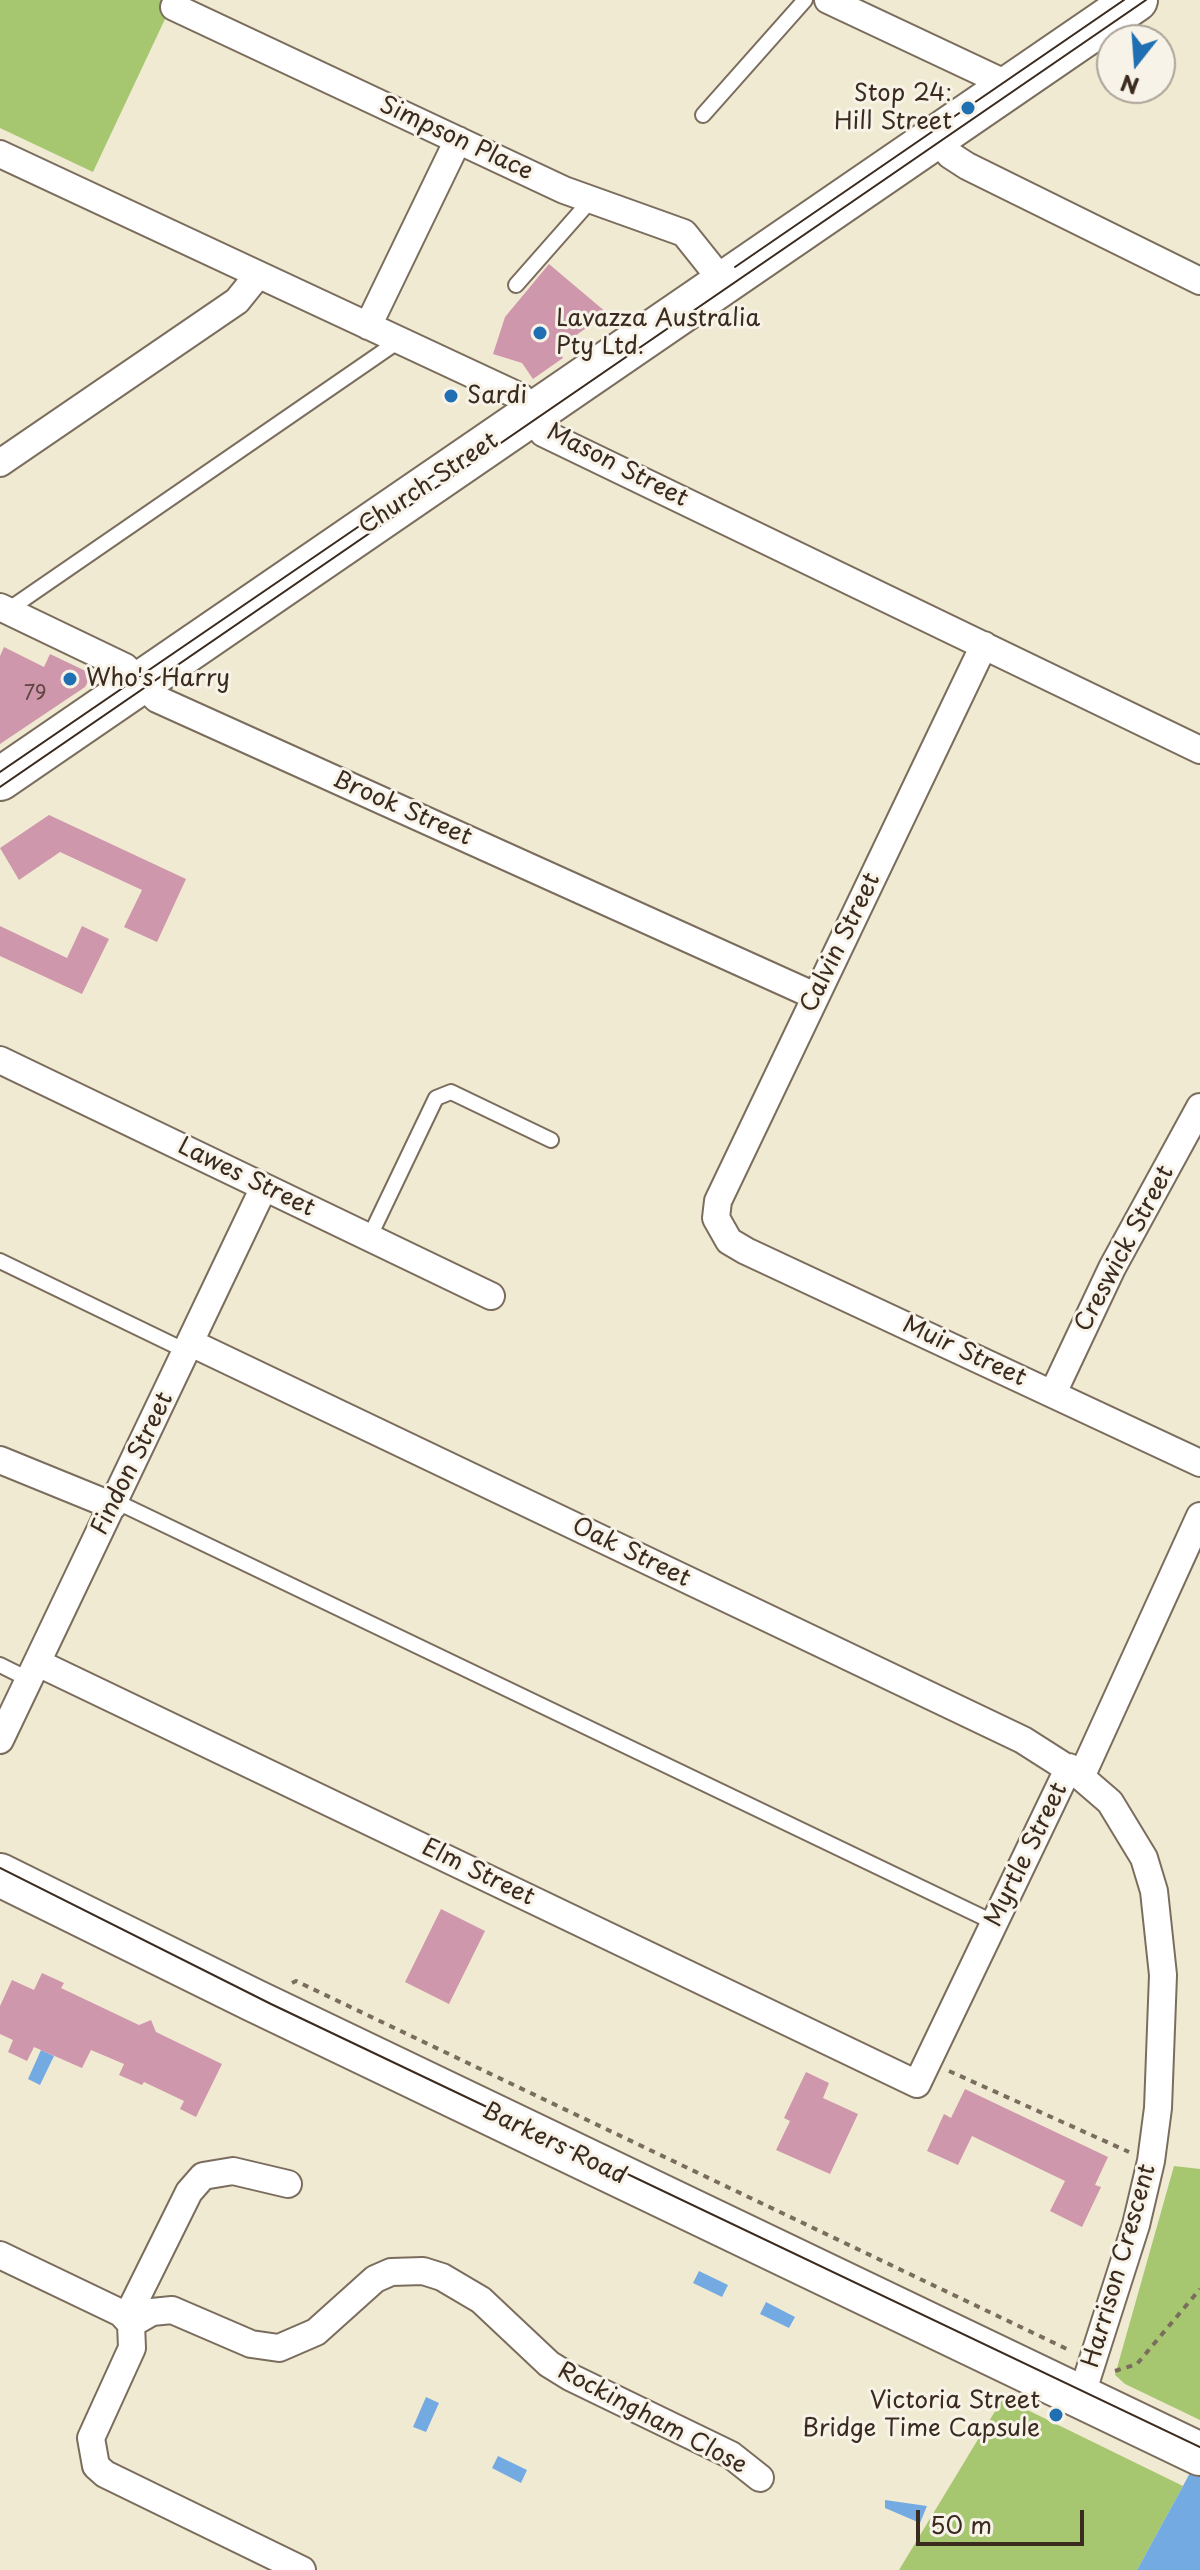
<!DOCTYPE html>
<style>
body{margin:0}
#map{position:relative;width:1200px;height:2570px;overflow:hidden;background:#f1ead3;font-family:"Playpen Sans",sans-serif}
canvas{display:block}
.north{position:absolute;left:1096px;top:24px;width:80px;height:80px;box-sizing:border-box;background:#f7f3e8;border:2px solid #aca397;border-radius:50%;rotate:197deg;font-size:22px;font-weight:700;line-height:32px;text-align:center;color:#3b2a1e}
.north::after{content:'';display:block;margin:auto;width:28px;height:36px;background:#1f6fb2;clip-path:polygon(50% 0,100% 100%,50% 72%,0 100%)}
.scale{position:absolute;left:916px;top:2510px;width:168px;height:36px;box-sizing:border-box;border:4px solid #3b2a1e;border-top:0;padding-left:10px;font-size:24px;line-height:28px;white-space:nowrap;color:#3b2a1e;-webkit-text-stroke:6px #f7f3e8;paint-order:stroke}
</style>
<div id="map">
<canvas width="1200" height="2570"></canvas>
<div class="north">N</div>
<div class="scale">50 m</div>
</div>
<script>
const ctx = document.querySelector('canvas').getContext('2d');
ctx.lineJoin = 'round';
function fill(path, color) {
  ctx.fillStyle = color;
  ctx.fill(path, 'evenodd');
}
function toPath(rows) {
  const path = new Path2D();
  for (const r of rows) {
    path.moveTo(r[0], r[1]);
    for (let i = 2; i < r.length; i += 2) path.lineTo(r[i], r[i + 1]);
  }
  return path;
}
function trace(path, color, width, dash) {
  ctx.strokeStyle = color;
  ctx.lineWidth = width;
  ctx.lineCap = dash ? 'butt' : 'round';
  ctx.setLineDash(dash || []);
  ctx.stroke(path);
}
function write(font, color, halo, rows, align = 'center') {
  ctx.font = font + ' "Playpen Sans",sans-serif';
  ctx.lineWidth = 6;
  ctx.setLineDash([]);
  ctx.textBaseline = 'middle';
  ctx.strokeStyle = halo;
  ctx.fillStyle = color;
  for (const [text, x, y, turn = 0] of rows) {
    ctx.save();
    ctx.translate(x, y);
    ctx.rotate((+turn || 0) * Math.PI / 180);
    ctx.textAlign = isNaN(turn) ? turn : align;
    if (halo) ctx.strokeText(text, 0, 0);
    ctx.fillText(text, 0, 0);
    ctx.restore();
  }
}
fill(toPath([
 [0,0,174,0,93,172,0,128],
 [1174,2166,1200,2169,1200,2420,1125,2384,1115,2375],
 [1003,2398,1183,2486,1137,2570,899,2570]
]), '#a6c76f');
fill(toPath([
 [41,2050,54,2056,40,2085,28,2079],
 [699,2271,728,2285,722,2297,693,2283],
 [766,2302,795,2317,789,2328,760,2314],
 [426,2397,439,2403,426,2432,413,2427],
 [1200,2454,1200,2570,1137,2570,1183,2486],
 [498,2456,527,2470,521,2483,492,2468],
 [885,2500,927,2506,920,2523,885,2508]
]), '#74aae2');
fill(toPath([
 [549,264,607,313,557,349,563,358,533,379,522,363,493,354,505,317],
 [4,647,44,667,50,654,92,674,85,687,0,744,0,656],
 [49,815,186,879,157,942,124,927,142,890,60,852,19,880,0,848],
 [0,926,67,958,82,926,109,939,82,994,0,956],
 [441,1909,485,1931,449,2004,405,1982],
 [42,1973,64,1983,61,1988,139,2025,151,2020,156,2032,222,2064,196,2117,180,2109,184,2101,144,2082,142,2085,119,2075,124,2064,91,2050,82,2068,34,2047,27,2061,8,2052,13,2040,0,2034,0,2006,12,1980,34,1990],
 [806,2072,829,2083,823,2098,858,2114,830,2174,776,2150,790,2121,784,2118],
 [965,2089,1108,2157,1095,2185,1101,2187,1082,2227,1050,2211,1065,2181,972,2136,958,2165,927,2151,944,2114,951,2118]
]), '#cf97ab');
const lane = toPath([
 [703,115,805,0],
 [516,285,590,201],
 [5,612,400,340],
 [369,1238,436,1098,451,1092,551,1140],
 [0,1261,186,1351],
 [115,1501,995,1923],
 [0,1665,30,1680]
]);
const street = toPath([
 [828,0,1011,86],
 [174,7,564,190,684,233,724,283],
 [936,137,950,155,967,166,1200,281],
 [0,154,521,397,543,433,1200,750],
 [368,326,458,140],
 [0,463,237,301,258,275],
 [0,607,125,667,157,699,815,996],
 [984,645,718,1201,716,1218,729,1241,746,1251,1200,1463],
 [0,1060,491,1296],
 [191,1343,1023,1740,1081,1777,1200,1516],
 [1053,1393,1112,1268,1200,1107],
 [0,1460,113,1506],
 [38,1663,917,2084,1069,1767],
 [0,1740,264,1187],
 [1081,1777,1110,1802,1144,1858,1154,1891,1163,1975,1158,2108,1151,2161,1136,2225,1081,2397],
 [0,2255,121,2313,131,2324,132,2348,91,2438,96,2466,105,2474,302,2570],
 [127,2317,189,2192,203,2176,233,2171,288,2184],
 [131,2324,152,2312,172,2310,251,2344,279,2348,316,2332,375,2279,391,2272,423,2271,442,2277,481,2300,549,2364,570,2377,731,2455,760,2478]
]);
const primary = toPath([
 [0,779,1136,0],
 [0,1875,253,2000,1200,2454]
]);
trace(lane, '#7b6d5d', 18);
trace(street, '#7b6d5d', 30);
trace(primary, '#7b6d5d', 46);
trace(toPath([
 [292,1983,296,1981,1071,2351],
 [949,2071,1129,2152],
 [1115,2371,1137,2364,1200,2289]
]), '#7b6d5d', 4, [6, 6]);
trace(lane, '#fff', 14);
trace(street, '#fff', 26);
trace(primary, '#fff', 42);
trace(toPath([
 [735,267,1124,0],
 [0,772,469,451],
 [0,787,1146,0],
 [0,1868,271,2004,1200,2447]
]), '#3b2a1e', 2);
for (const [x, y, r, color] of [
 [968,108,8,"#1f6fb2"],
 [540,333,8,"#1f6fb2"],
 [451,396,8,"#1f6fb2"],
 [70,679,8,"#1f6fb2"],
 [1056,2415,8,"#1f6fb2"]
]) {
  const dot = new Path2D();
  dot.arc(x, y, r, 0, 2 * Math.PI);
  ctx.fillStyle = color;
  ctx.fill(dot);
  trace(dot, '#f7f3e8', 3);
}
write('20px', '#604541', null, [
 ["79",35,694]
]);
write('24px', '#3b2a1e', '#f7f3e8', [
 ["Stop 24:",952,94,"right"],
 ["Hill Street",952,122,"right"],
 ["Lavazza Australia",556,319],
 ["Pty Ltd.",556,347],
 ["Sardi",467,396],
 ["Who's Harry",86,679],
 ["Victoria Street",1040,2401,"right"],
 ["Bridge Time Capsule",1040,2429,"right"]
], 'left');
write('24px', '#3b2a1e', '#f7f3e8', [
 ["Simpson Place",456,139,25],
 ["Mason Street",617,466,27],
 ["Church Street",429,484,-34],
 ["Brook Street",402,809,24],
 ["Calvin Street",841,943,-64],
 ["Lawes Street",246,1178,26],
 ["Creswick Street",1125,1249,-62],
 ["Muir Street",964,1352,25],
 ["Findon Street",133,1464,-64],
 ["Oak Street",631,1553,26],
 ["Myrtle Street",1027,1855,-64],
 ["Elm Street",478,1873,26],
 ["Barkers Road",554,2144,26],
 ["Harrison Crescent",1120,2266,-74],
 ["Rockingham Close",652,2419,28]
]);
</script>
